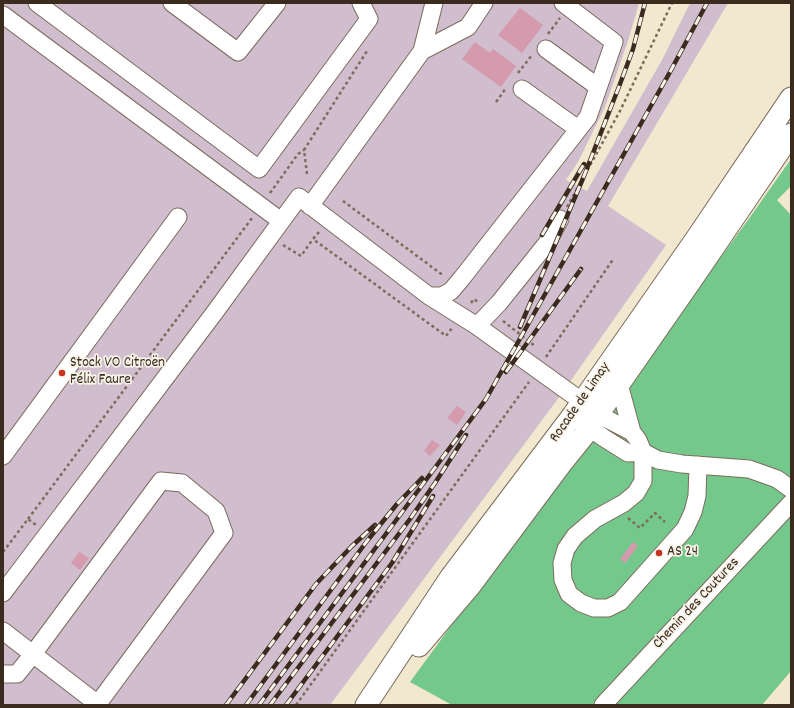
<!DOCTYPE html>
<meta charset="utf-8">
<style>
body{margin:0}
#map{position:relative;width:794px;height:708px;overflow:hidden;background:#f2e7cf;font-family:Dekko,sans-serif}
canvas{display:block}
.frame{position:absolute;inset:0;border:4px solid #3b2a1e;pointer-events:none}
</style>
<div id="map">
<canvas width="794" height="708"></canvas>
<div class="frame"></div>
</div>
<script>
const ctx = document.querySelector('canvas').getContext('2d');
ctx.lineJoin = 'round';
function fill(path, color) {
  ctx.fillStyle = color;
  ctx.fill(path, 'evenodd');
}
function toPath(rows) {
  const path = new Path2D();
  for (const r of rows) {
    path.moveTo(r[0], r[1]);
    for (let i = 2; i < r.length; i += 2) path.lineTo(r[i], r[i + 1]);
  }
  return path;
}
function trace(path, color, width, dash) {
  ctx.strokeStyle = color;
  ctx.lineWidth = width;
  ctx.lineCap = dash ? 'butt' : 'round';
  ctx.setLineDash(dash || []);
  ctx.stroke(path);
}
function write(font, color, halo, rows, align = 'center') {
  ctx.font = font + ' Dekko,sans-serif';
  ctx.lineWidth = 3.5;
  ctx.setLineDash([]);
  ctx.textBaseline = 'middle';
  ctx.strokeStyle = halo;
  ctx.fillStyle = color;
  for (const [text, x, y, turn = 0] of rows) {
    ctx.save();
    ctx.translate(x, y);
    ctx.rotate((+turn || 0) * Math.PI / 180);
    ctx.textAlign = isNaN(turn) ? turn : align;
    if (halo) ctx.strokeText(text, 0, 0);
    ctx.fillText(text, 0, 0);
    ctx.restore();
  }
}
fill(toPath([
 [3,3,639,3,628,41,605,107,578,162,566,180,587,191,662,60,690,3,728,3,608,206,666,245,560,396,330,705,3,705]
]), '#d0bdcd');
fill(toPath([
 [791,159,791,186,777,200,791,215,791,671,762,705,452,705,410,682,748,220]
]), '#74c88c');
fill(toPath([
 [520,8,543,25,522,53,498,35],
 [475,42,490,53,493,49,516,66,501,87,462,59],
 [457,406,466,412,457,425,447,418],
 [432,440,440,445,430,456,424,451],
 [633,542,638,546,625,563,620,559],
 [79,552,89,558,80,570,71,563]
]), '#d59aae');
const minor = toPath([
 [37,3,259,169,369,19,361,3],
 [172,3,238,52,277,3],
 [3,15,281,221],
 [546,49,598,87],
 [422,51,468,27,484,3],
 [522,89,578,129],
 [310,206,422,51,434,3],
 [429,296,442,296,451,291,462,278,588,117,614,42,563,3],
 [477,326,499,303,547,243,560,219],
 [619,384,632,432],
 [580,421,604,438,628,453,643,452,658,460,682,464,749,469,777,479,791,489],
 [3,456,178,217],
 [3,593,215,312,299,197,429,296,477,326,605,418,632,432,638,440,643,452,643,481,636,493,624,503,595,519,575,536,566,549,562,563,563,580,569,594,581,603,594,608,608,608,620,602,685,529,693,512,697,496,698,465],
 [3,631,99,705],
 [3,674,17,674,33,654,161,481,182,483,216,511,224,533,97,705],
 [603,705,791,503]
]);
const major = toPath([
 [419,646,470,586,561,464,590,428,599,413,695,275,791,134],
 [366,705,450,578,573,415,698,236,791,98]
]);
trace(minor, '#7b6c5c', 19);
trace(major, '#7b6c5c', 23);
trace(toPath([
 [548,34,560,18],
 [518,73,532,55],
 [496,102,506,88],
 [307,174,304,150,367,51],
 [270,193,298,154,304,150],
 [343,201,444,276],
 [567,207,620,111,672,3],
 [319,232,313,239,446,336,452,328],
 [283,245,301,256,313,239],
 [471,303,474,299,478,302],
 [503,321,535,346],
 [546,357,614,258],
 [628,518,640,528,655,513,665,522],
 [28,519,252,218],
 [3,552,28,519,36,525],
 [296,705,529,382]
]), '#7b6c5c', 2.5, [3, 3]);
trace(minor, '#fff', 17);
trace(major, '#fff', 21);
const rail = toPath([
 [542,235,584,164],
 [520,327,584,176,620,84,633,49,645,3],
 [506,372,581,269],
 [226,705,316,584,352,546,375,525],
 [246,705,367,541,397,504,422,478],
 [259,705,486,399,670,72,707,3],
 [270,705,410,519,435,483,466,435],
 [286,705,392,563,433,496]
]);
trace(rail, '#3b2a1e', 4.5);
trace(rail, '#f7f3e8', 3, [9]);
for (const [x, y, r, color] of [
 [62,373,4,"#c8321e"],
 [659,553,4,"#c8321e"]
]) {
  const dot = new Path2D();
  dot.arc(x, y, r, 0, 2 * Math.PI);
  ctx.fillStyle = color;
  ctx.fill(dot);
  trace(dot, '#f7f3e8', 1.5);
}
write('15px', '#3b2a1e', '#f7f3e8', [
 ["Stock VO Citroën",70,364],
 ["Félix Faure",70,381],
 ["AS 24",667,553]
], 'left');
write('15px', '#3b2a1e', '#f7f3e8', [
 ["Rocade de Limay",581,403,-55],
 ["Chemin des Coutures",697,604,-47]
]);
</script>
